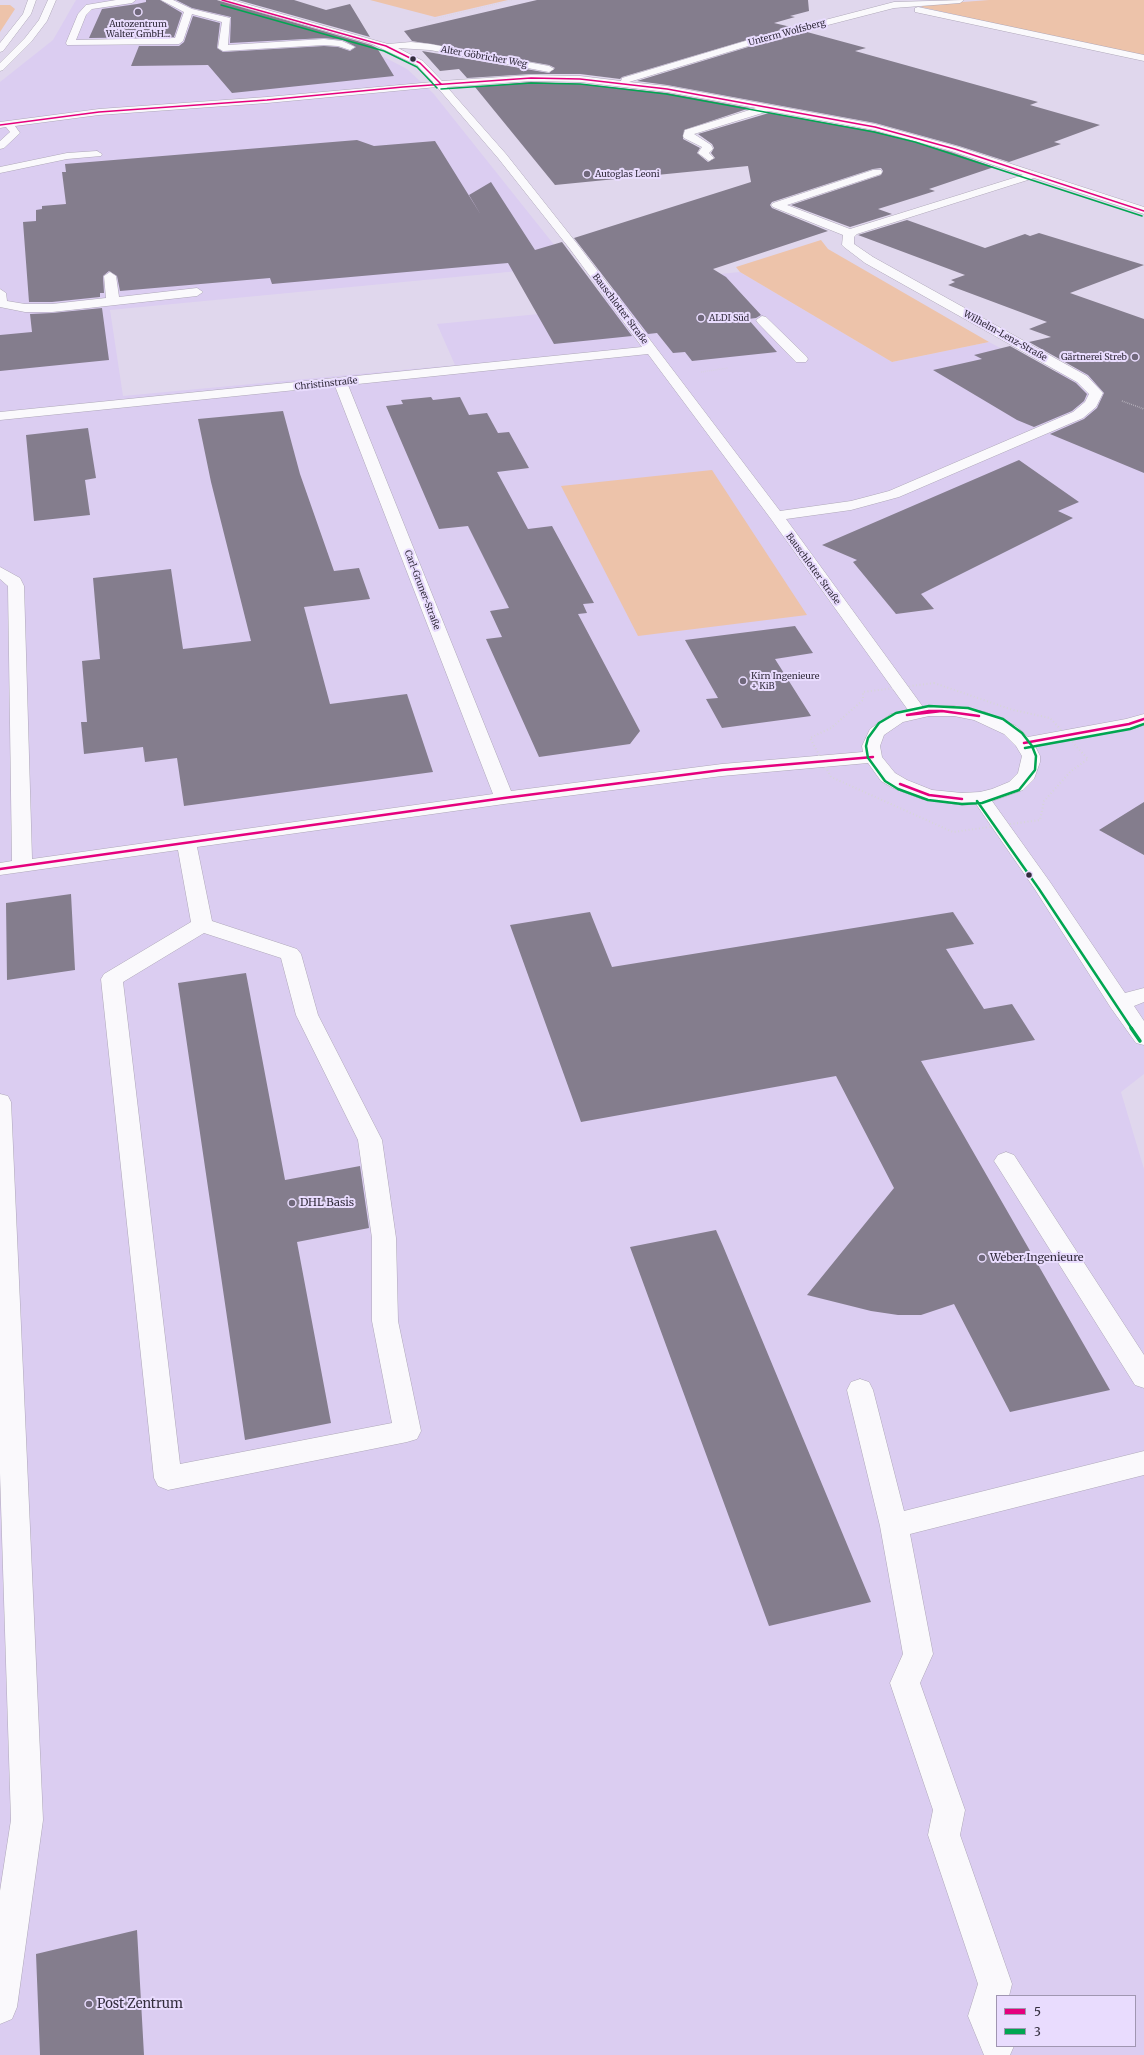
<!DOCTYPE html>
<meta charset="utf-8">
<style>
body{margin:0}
#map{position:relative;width:1144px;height:2055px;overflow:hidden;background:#e0d7ed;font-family:Merriweather,serif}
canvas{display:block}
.legend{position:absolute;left:996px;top:1995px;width:140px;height:52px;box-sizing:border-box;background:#e9dcfe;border:1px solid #a096b1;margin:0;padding:5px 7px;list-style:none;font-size:12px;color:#332d3d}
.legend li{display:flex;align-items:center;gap:8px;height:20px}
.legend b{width:20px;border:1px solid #a096b1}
</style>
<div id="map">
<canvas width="1144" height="2055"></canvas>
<ul class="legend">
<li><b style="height:5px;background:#e5007d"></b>5</li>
<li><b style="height:5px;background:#00a651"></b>3</li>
</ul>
</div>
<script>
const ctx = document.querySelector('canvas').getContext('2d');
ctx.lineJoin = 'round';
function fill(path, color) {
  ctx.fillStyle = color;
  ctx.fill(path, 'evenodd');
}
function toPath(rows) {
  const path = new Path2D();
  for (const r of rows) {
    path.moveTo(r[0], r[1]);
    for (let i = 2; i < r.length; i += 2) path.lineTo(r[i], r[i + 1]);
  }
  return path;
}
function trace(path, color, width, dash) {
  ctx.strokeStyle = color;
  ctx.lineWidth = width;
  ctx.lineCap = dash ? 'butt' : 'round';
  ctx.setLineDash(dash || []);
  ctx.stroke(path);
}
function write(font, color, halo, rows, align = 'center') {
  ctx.font = font + ' Merriweather,serif';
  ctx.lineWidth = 4;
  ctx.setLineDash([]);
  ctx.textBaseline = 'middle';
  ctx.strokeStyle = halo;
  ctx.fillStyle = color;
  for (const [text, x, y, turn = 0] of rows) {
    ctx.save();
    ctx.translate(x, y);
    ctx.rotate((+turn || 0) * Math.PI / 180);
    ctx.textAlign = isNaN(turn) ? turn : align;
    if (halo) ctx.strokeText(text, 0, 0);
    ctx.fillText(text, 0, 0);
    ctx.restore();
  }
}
fill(toPath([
 [76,0,204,0,355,42,407,69,433,93,571,266,110,310,123,396,455,365,437,324,590,309,617,284,740,272,892,362,989,342,1049,374,1077,367,1144,338,1144,1074,1121,1092,1144,1169,1144,2055,0,2055,0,82,53,40],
 [997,1996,1135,1996,1135,2046,997,2046]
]), '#dbcdf1');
fill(toPath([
 [370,0,508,0,435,17],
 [989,0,1144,0,1144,57,921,7,924,5],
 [0,5,10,5,15,9,0,32],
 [821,240,828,249,989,342,892,362,740,272,736,267],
 [712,470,807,615,638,636,561,486]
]), '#edc3aa');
fill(toPath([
 [146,0,160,0,182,13,174,37,89,38,102,9,137,4,146,2],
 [176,0,217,0,371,45,377,48,394,76,232,93,208,65,131,66,139,46,179,46,184,42,193,16,220,23,217,48,223,52,324,46,338,47,350,51,356,47,343,40,324,38,230,43,231,17,192,8],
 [238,0,294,0,326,10,350,4,370,37],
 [537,0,808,0,809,11,790,16,795,17,774,23,791,27,622,77,620,79,580,74,531,74,467,78,459,69,440,71,422,51,549,73,555,68,549,65,412,41,404,31],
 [807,32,866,48,855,51,1038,102,1030,105,1100,125,1054,142,1061,144,1009,162,959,146,875,123,667,85,637,81,758,44],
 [531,82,580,84,667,93,750,108,684,130,683,139,700,148,697,153,708,162,715,158,711,153,714,148,712,144,698,134,769,113,874,131,951,152,994,167,929,189,935,191,878,209,892,214,850,227,791,205,881,175,883,171,881,168,873,169,772,202,770,205,772,208,828,231,713,269,726,277,761,315,756,318,748,319,777,352,692,361,685,352,673,353,657,333,648,334,574,238,751,182,748,166,555,185,475,87],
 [357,140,374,146,435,141,481,215,469,195,491,182,535,250,562,242,632,336,554,344,508,263,272,284,270,278,120,291,117,276,109,271,103,276,104,293,100,293,100,297,52,302,29,302,23,222,36,221,36,210,42,209,42,206,66,204,62,172,66,172,65,164],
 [907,220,985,248,1025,234,1030,236,1039,233,1144,265,1070,293,1144,319,1144,473,1050,434,1084,419,1097,408,1104,393,1088,375,1029,342,1051,337,1029,329,1047,322,948,285,955,282,951,280,965,275,858,235],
 [102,308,109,360,0,371,0,335,32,332,30,314,52,313],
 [1010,346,1076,383,1087,394,1084,401,1072,411,1034,427,1017,420,933,370,982,359,974,355],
 [431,397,433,400,460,397,469,415,487,413,498,433,509,432,529,468,497,472,528,529,552,526,594,603,583,604,587,613,578,614,640,731,630,744,539,757,486,639,502,637,490,611,509,608,468,526,439,529,386,406,403,404,401,400],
 [283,411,300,474,334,571,359,568,370,599,304,607,330,704,407,694,433,772,184,806,177,758,145,762,143,747,84,754,81,722,87,722,82,661,100,659,93,578,171,569,183,649,251,641,211,482,198,419],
 [88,428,96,478,85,480,90,515,34,521,26,435],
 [1019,460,1079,502,1058,511,1073,518,921,594,934,609,896,614,853,562,857,560,822,545],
 [795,626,813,653,775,659,811,716,722,728,706,699,718,698,685,640],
 [1144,802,1144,855,1099,830],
 [71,894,75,970,7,980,6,903],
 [590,912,612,967,953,912,974,944,946,949,984,1009,1012,1004,1035,1040,921,1061,1110,1390,1010,1412,954,1304,921,1315,898,1315,871,1311,807,1295,894,1188,836,1076,581,1122,510,925],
 [246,973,285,1180,360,1166,369,1228,297,1242,331,1423,245,1440,178,983],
 [716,1230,723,1246,871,1602,769,1626,630,1247],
 [137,1930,144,2055,40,2055,36,1954]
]), '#847d8d');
const minor = toPath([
 [116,0,136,0,132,3,92,9,86,15,76,40,175,38,184,12,161,0,173,0,192,9,230,18,228,45,324,39,342,41,355,47,350,50,338,46,324,45,223,51,218,48,222,22,192,14,183,41,179,44,67,45,66,43,78,14,86,5,116,0],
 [218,0,232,0,388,44,411,42,430,44,549,66,554,69,549,72,430,50,398,48,423,61,442,81,531,75,580,76,621,81,622,78,752,39,894,2,964,0,960,3,894,8,758,43,629,82,667,86,875,124,959,147,1144,207,1144,214,1034,178,857,234,854,237,854,244,873,257,1087,376,1103,393,1096,407,1083,418,899,497,851,510,786,519,923,707,954,706,985,712,1016,726,1028,737,1126,719,1144,714,1144,725,1135,728,1035,746,1040,756,1040,762,1034,779,1023,790,992,801,1050,882,1125,993,1144,988,1144,1002,1134,1006,1144,1021,1144,1045,1136,1043,1111,1008,1034,888,976,804,962,805,922,799,893,788,881,781,868,763,722,776,504,804,197,847,212,921,297,949,301,954,318,1015,382,1140,396,1238,398,1321,421,1431,417,1439,407,1442,168,1490,158,1486,154,1478,101,979,104,974,191,922,178,850,0,875,0,863,12,861,8,586,0,579,0,567,20,578,24,586,32,859,493,794,335,386,0,420,0,412,642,347,570,249,498,158,437,87,267,103,99,115,15,126,20,133,4,148,0,149,0,141,10,132,6,127,0,128,0,122,99,109,267,97,433,82,417,65,372,44,218,0],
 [531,81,580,82,667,92,756,108,685,130,683,136,684,138,702,147,698,153,709,161,714,158,709,153,713,149,711,145,694,134,769,111,874,130,951,151,1023,175,850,229,787,205,881,174,882,172,881,170,873,170,773,203,771,205,773,207,843,235,842,245,844,247,865,263,1077,382,1089,394,1085,402,1073,412,889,491,851,501,780,511,578,245,506,154,447,87,531,81],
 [648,354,771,519,908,710,891,714,870,729,862,746,863,752,722,764,511,791,348,385,648,354],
 [929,716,954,716,974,720,1004,734,1016,746,1022,756,1018,773,1009,782,992,789,980,792,962,793,932,790,907,780,895,773,882,757,880,746,884,735,903,722,929,716],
 [204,933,281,958,296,1015,358,1140,372,1238,372,1321,392,1423,180,1464,123,982,204,933],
 [918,7,1144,55,1144,61,915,12,915,8,918,7],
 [97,151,102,154,101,156,67,159,0,173,0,167,67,153,97,151],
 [110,272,116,276,119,297,197,288,203,292,197,296,52,312,25,312,0,307,0,289,6,293,7,301,25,304,52,304,106,298,104,276,110,272],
 [762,316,766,317,806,356,808,359,806,362,796,362,758,323,756,320,762,316],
 [0,1094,8,1096,11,1102,43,1820,17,2007,12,2019,0,2024,0,1891,11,1820,0,1473,0,1094],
 [1006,1152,1014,1155,1144,1355,1144,1388,1135,1385,998,1167,994,1161,998,1155,1006,1152],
 [860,1379,869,1382,873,1390,904,1511,1144,1451,1144,1475,910,1534,933,1654,920,1683,965,1810,960,1835,1012,1984,1009,1996,997,1996,997,2046,1014,2046,1010,2055,984,2055,968,2016,978,1984,928,1835,933,1810,890,1683,903,1654,880,1526,847,1390,851,1382,860,1379]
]);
const major = toPath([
 [28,0,36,0,31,14,3,51,0,52,0,43,23,14,28,0],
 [48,0,56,0,47,21,31,42,3,70,0,71,0,63,25,38,39,20,48,0]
]);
trace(minor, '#afa8b9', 1);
trace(major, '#afa8b9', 1);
trace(toPath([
 [426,21,513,0]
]), '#d7d4da', 1, [0.5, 1.5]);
trace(toPath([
 [701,372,728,368],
 [1122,401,1144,409]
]), '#d7d4da', 1.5, [0.5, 1.5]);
trace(toPath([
 [934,683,1013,710,1050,718,1088,759,1071,771,1044,801,1040,820,953,832,831,777,810,738,831,728,863,700,863,692,934,683]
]), '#d7d4da', 2, [1, 2.5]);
fill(minor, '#faf9fc');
fill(major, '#faf9fc');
trace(toPath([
 [222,0,386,46,420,63,441,84],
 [0,125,99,112,267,100,403,87,531,78,580,79,667,89,875,127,955,149,1144,211]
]), '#e5007d', 1.5);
trace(toPath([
 [942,711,979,716],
 [942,711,979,716],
 [907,715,929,711,942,711],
 [907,715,942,711],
 [1024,743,1129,724,1144,719],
 [900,784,929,795],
 [900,784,929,795],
 [929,795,962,799],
 [929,795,962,799],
 [0,869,504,798,722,770,873,757]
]), '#e5007d', 2.5);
trace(toPath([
 [221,5,384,51,417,67,437,88],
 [441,89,531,83,580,84,666,94,874,132,915,142,1142,216]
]), '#00a651', 1.5);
trace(toPath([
 [1025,748,1130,729,1144,724],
 [868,758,866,746,868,738,879,723,896,713,929,706,968,708,1003,719,1022,733,1032,746,1036,756,1035,770,1019,790,982,803,962,804,928,800,898,789,885,781,869,759],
 [977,801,1039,889,1132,1029]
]), '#00a651', 2.5);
trace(toPath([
 [1131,1028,1140,1041]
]), '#00a651', 3.5);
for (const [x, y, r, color] of [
 [138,12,4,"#70687b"],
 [413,59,3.5,"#332d3d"],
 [587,174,4,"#70687b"],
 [701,318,4,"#70687b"],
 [1135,357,4,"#70687b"],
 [743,681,4,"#70687b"],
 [1029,875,3.5,"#332d3d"],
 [292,1203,4,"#70687b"],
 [982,1258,4,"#70687b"],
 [89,2004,4,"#70687b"]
]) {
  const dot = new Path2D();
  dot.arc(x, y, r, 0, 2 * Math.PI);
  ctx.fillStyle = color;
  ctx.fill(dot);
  trace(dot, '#e9dcfe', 1.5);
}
write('9px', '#332d3d', '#e9dcfe', [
 ["Autozentrum",138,24,"center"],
 ["Walter GmbH...",138,34,"center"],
 ["Autoglas Leoni",595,174],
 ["ALDI Süd",709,318],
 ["Gärtnerei Streb",1127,357,"right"],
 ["Kirn Ingenieure",751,676],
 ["+ KiB",751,686]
], 'left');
write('9px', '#332d3d', '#e9dcfe', [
 ["Unterm Wolfsberg",787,33,-15],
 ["Alter Göbricher Weg",484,57,10],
 ["Bauschlotter Straße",620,309,53],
 ["Wilhelm-Lenz-Straße",1005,336,29],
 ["Christinstraße",326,384,-6],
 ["Bauschlotter Straße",813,569,54],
 ["Carl-Gruner-Straße",422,590,69]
]);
write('11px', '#332d3d', '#e9dcfe', [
 ["DHL Basis",300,1203],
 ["Weber Ingenieure",990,1258]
], 'left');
write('13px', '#332d3d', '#e9dcfe', [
 ["Post Zentrum",97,2004]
], 'left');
</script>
